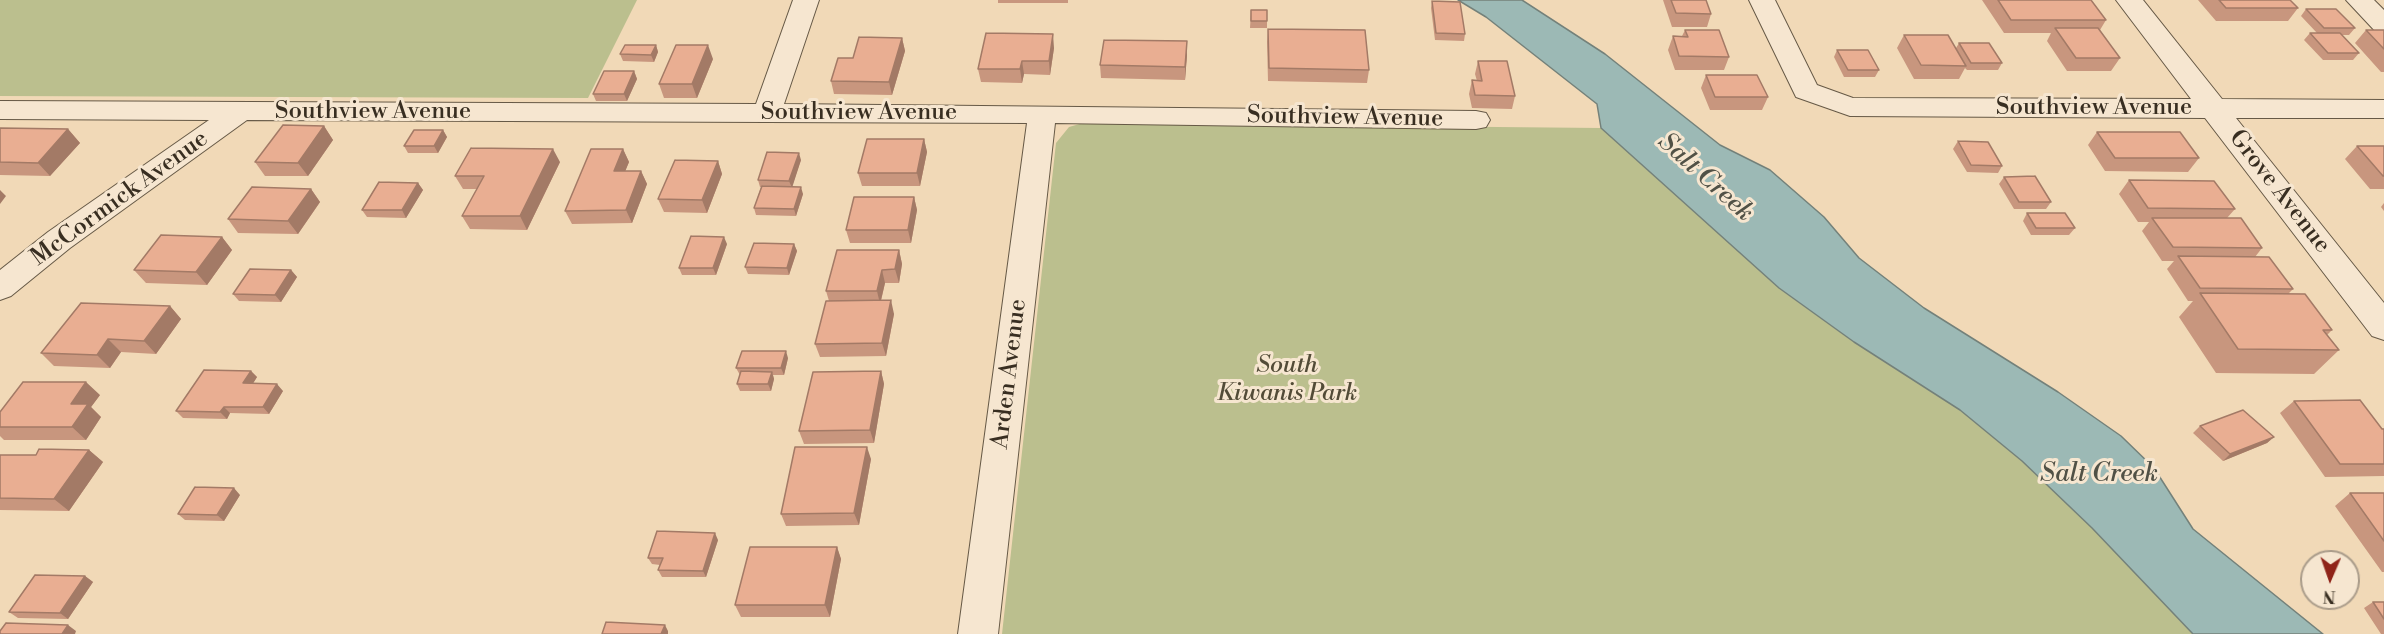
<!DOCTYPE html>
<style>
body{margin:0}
#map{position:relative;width:2384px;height:634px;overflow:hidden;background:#f1d9b7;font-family:"Libre Bodoni",serif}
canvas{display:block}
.north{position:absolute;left:2300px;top:550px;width:60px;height:60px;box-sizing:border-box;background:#f6e6d0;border:2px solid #aa9c8a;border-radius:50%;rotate:182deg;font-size:16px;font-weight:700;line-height:24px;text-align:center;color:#382e21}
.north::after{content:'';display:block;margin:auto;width:21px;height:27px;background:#8f2418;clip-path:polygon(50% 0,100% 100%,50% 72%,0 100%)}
</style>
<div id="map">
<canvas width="2384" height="634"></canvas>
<div class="north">N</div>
</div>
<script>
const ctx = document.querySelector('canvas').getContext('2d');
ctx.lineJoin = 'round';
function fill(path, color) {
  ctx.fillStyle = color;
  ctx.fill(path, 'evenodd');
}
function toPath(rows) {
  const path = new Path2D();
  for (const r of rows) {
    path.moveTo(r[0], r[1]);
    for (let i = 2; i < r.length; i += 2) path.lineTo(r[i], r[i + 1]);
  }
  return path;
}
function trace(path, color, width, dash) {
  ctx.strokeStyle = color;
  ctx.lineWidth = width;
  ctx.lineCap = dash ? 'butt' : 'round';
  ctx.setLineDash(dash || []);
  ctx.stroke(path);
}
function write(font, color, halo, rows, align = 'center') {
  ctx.font = font + ' "Libre Bodoni",serif';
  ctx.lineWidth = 6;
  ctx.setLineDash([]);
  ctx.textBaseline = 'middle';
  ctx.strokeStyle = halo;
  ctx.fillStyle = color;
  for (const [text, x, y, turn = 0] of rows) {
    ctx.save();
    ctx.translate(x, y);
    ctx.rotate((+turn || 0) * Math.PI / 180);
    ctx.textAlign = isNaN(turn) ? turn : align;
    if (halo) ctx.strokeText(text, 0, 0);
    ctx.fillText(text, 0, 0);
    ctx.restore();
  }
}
fill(toPath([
 [0,0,637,0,588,98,0,96],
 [1083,123,1601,128,1779,288,1854,342,1960,410,2022,461,2092,528,2193,634,1002,634,1056,143,1069,127]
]), '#bbbf8e');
const water = toPath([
 [1458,0,1522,0,1605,54,1720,145,1770,170,1824,217,1859,258,1924,308,2058,392,2121,436,2154,468,2193,529,2323,634,2193,634,2092,528,2022,461,1960,410,1854,342,1779,288,1601,128,1597,104,1486,17,1458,0]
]);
fill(water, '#9cb9b5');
trace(water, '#74817a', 1.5);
const minor = toPath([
 [793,0,819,0,784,104,1476,111,1486,113,1490,120,1486,127,1476,129,1055,123,998,634,958,634,1027,123,247,120,70,248,11,296,0,300,0,270,48,232,209,120,0,119,0,101,756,104,793,0],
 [1749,0,1775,0,1817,85,1853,98,2191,99,2116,0,2143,0,2222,99,2384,100,2384,118,2236,118,2384,303,2384,340,2372,336,2205,118,1850,116,1796,97,1749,0],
 [2346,0,2374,0,2384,10,2384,33,2375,31,2346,0]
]);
trace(minor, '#665946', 2);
fill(minor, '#f6e6d0');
fill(toPath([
 [998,0,1068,0,1068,3,998,3],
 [1663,0,1706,0,1711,14,1707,27,1672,27],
 [1982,0,2091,0,2106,20,2100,30,2120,58,2111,71,2067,71,2047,41,2051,33,2004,33],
 [2198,0,2290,0,2298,8,2288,21,2216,21],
 [1432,1,1465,34,1464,41,1435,40,1431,8],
 [2306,9,2355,28,2349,35,2342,35,2359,53,2353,60,2323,60,2304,40,2310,33,2317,33,2301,16],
 [1251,10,1267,21,1267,28,1250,28],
 [1268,29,1369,70,1367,83,1268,81,1267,42],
 [1685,30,1729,57,1724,70,1675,70,1668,50,1673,36,1682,36],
 [2366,30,2384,30,2384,72,2381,72,2355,43],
 [1904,35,1956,48,1959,43,2002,63,1998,70,1967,70,1965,68,1959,79,1914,79,1897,48],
 [902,38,905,51,892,95,834,94,831,81],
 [656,45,658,52,654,62,623,61,620,54],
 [1054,48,1050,75,1024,74,1022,83,981,82,978,69],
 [1837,50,1879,70,1875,77,1844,77,1834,57],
 [1187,55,1185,80,1101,78,1100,65],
 [713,59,697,98,664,98,659,84],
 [1478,61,1515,96,1512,109,1472,108,1469,94,1472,80,1477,81,1475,74],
 [634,71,637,79,627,101,596,101,593,94],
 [1706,75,1768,97,1762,110,1710,110,1701,88],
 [324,126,333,140,308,176,265,176,255,162],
 [0,128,68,129,80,143,50,176,0,175],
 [443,130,447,137,438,153,408,153,404,146],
 [2097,132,2199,158,2188,172,2105,171,2088,145],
 [924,139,927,152,920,186,862,186,858,173],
 [1958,141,2002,166,1998,173,1967,172,1953,149],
 [2357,146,2384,146,2384,189,2370,189,2345,159],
 [623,149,629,162,625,171,641,171,647,184,632,223,572,224,565,211],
 [801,160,792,186,803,194,796,216,756,215,754,208,761,187,760,187,758,180],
 [718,161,722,174,707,213,664,212,658,199],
 [560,162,527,230,470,229,462,216,477,189,463,189,455,176],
 [2004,177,2051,202,2046,209,2014,209,1999,184],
 [2129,180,2235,209,2227,218,2262,248,2255,257,2293,289,2288,294,2332,330,2327,335,2339,350,2314,374,2216,373,2179,317,2193,301,2188,301,2167,269,2174,261,2162,261,2142,231,2149,222,2138,222,2119,194],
 [418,183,423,190,406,218,367,217,362,210],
 [311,189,320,202,298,234,238,233,228,219],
 [914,197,917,210,911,243,850,243,846,230],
 [2384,203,2384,211,2381,207],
 [2027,213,2075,228,2069,235,2031,235,2023,221],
 [222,237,232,250,207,285,146,283,134,270],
 [727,244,716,275,682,275,679,268],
 [794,244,797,251,789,275,748,274,745,267],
 [899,250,902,264,899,283,885,283,881,301,894,314,886,356,820,357,815,344,829,301,826,291],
 [291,270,297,277,281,302,239,301,233,294],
 [170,306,181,319,156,354,121,352,110,368,54,366,41,353],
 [788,358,784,375,773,375,774,379,771,391,740,391,737,384,740,375,736,368],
 [251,371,257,377,253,383,283,391,269,414,230,413,227,419,183,418,176,411],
 [881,371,884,384,874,443,804,444,799,431],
 [100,395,91,407,101,417,86,440,4,440,0,436,0,412],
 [2294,401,2384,429,2384,476,2325,477,2280,413],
 [2200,426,2274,437,2267,443,2223,461,2193,433],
 [89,450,103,462,69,511,0,510,0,455,36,455],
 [871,459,859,525,786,526,781,514],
 [2350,493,2384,493,2384,572,2382,572,2335,506],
 [240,495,224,521,185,520,178,514],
 [718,540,706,577,662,577,658,570,660,565,652,564,648,558],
 [837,547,841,559,830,617,741,617,735,605],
 [85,576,93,582,68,619,18,618,9,612],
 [2373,602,2384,602,2384,634,2381,634,2364,608]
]), '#c8967e');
fill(toPath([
 [1053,34,1054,48,1050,75,1049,61],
 [902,38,905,51,892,95,889,82],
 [1187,41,1187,55,1185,80,1185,67],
 [656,45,658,52,654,62,651,55],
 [708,45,713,59,697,98,692,84],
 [1022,61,1024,74,1022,83,1020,69],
 [634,71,637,79,627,101,624,94],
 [324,126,333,140,308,176,298,163],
 [68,129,80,143,50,176,38,163],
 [443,130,447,137,438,153,434,146],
 [924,139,927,152,920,186,917,173],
 [553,149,560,162,527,230,520,216],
 [623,149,629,162,620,184,614,171],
 [799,153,801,160,792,188,789,181],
 [718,161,722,174,707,213,702,200],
 [641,171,647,184,632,223,626,210],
 [418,183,423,190,406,218,402,210],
 [801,187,803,194,796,216,794,209],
 [311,189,320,202,298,234,288,221],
 [0,190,6,196,0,204],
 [914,197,917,210,911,243,908,230],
 [222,237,232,250,207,285,196,272],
 [724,237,727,244,716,275,713,268],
 [794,244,797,251,789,275,787,268],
 [899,250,902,264,899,283,895,269],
 [291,270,297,277,281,302,275,295],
 [882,270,885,283,880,304,877,291],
 [891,300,894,314,886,356,882,343],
 [170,306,181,319,156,354,144,341],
 [108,339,121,352,110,368,97,355],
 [786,351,788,358,784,375,781,368],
 [251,371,257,377,249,390,243,383],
 [881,371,884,384,874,443,870,430],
 [772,372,774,379,771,391,768,384],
 [86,382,100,395,91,407,101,417,86,440,72,427,71,404],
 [277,384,283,391,269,414,263,407],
 [224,407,230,413,227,419,220,412],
 [2274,437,2267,443,2223,461,2230,454],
 [867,447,871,459,859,525,854,513],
 [89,450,103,462,69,511,54,499],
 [234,488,240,495,224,521,217,515],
 [715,533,718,540,706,577,703,571],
 [837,547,841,559,830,617,825,605],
 [85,576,93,582,68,619,60,613],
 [68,625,76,631,75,634,62,634],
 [665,625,668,631,668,634,661,634]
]), '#a37a66');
const building = toPath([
 [1671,0,1706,0,1711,14,1676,13,1671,0],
 [1998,0,2091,0,2106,20,2011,20,1998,0],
 [2219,0,2290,0,2298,8,2226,8,2219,0],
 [1432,1,1460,2,1465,34,1436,33,1432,1],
 [2306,9,2336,9,2355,28,2324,28,2306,9],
 [1251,10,1267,10,1267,21,1251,21,1251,10],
 [2055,28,2098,28,2120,58,2076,58,2055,28],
 [1268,29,1365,30,1369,70,1269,68,1268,29],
 [1685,30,1719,30,1729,57,1679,56,1673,36,1688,37,1685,30],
 [2366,30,2384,30,2384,49,2366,30],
 [986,33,1053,34,1049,61,1022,61,1020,69,978,69,986,33],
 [2310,33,2340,33,2359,53,2328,53,2310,33],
 [1904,35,1948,35,1966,66,1921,65,1904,35],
 [859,37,902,38,889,82,831,81,838,58,853,58,859,37],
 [1104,40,1187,41,1185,67,1100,65,1104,40],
 [1959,43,1989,43,2002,63,1971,63,1959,43],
 [625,45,656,45,651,55,620,54,625,45],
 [676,45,708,45,692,84,659,84,676,45],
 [1837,50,1868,50,1879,70,1848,70,1837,50],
 [1478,61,1507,61,1515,96,1475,95,1472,80,1482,81,1478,61],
 [604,71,634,71,624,94,593,94,604,71],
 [1706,75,1757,75,1768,97,1715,97,1706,75],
 [283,125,324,126,298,163,255,162,283,125],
 [0,128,68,129,38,163,0,162,0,128],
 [414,130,443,130,434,146,404,146,414,130],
 [2097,132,2180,132,2199,158,2115,158,2097,132],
 [867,139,924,139,917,173,858,173,867,139],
 [1958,141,1988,142,2002,166,1971,165,1958,141],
 [2357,146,2384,146,2384,176,2383,176,2357,146],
 [471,148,553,149,520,216,462,216,484,176,455,176,471,148],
 [591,149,623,149,614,171,641,171,626,210,565,211,591,149],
 [767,152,799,153,789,181,758,180,767,152],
 [675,160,718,161,702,200,658,199,675,160],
 [2035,176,2051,202,2019,202,2004,177,2035,176],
 [2129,180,2214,181,2235,209,2148,208,2129,180],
 [379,182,418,183,402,210,362,210,379,182],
 [762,186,801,187,794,209,754,208,762,186],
 [252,187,311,189,288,221,228,219,252,187],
 [854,197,914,197,908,230,846,230,854,197],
 [2027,213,2065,213,2075,228,2036,228,2027,213],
 [2152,218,2241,218,2262,248,2173,247,2152,218],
 [161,235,222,237,196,272,134,270,161,235],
 [691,236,724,237,713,268,679,268,691,236],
 [754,243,794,244,787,268,745,267,754,243],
 [837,250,899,250,895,269,882,270,877,291,826,291,837,250],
 [2178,256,2269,257,2293,289,2200,288,2178,256],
 [250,269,291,270,275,295,233,294,250,269],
 [2200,293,2305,294,2332,330,2323,330,2339,350,2238,349,2200,293],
 [891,300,882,343,815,344,826,301,891,300],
 [81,303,170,306,144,341,108,339,97,355,41,353,81,303],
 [742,351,786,351,781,368,736,368,742,351],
 [204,370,251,371,243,383,277,384,263,407,224,407,220,412,176,411,204,370],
 [741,371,772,372,768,384,737,384,741,371],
 [881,371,870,430,799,431,813,372,881,371],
 [23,382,86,382,71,404,88,404,72,427,0,427,0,412,23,382],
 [2360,400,2382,429,2384,429,2384,464,2340,464,2294,401,2360,400],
 [2243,410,2274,437,2230,454,2200,426,2243,410],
 [795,447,867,447,854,513,781,514,795,447],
 [39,449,89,450,54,499,0,498,0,455,36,455,39,449],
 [195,487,234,488,217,515,178,514,195,487],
 [2350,493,2384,493,2384,541,2350,493],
 [657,531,715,533,703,571,658,570,663,558,648,558,657,531],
 [750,547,837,547,825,605,735,605,750,547],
 [35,575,85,576,60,613,9,612,35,575],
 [2373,602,2384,602,2384,619,2373,602],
 [606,622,665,625,661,634,602,634,606,622],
 [6,623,68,625,62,634,0,634,0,631,6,623]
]);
fill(building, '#e9ae92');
trace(building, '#a37a66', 1.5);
write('24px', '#382e21', '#f6e6d0', [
 ["Southview Avenue",2094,108],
 ["Southview Avenue",373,112],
 ["Southview Avenue",859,113],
 ["Southview Avenue",1345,118,1],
 ["Grove Avenue",2279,192,52],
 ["McCormick Avenue",120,199,-36],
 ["Arden Avenue",1010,374,-83]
]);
write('italic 24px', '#524b37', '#f6e6d0', [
 ["South",1287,366],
 ["Kiwanis Park",1287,394]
]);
write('italic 26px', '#515146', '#f6e6d0', [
 ["Salt Creek",1705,178,42],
 ["Salt Creek",2099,475]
]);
</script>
